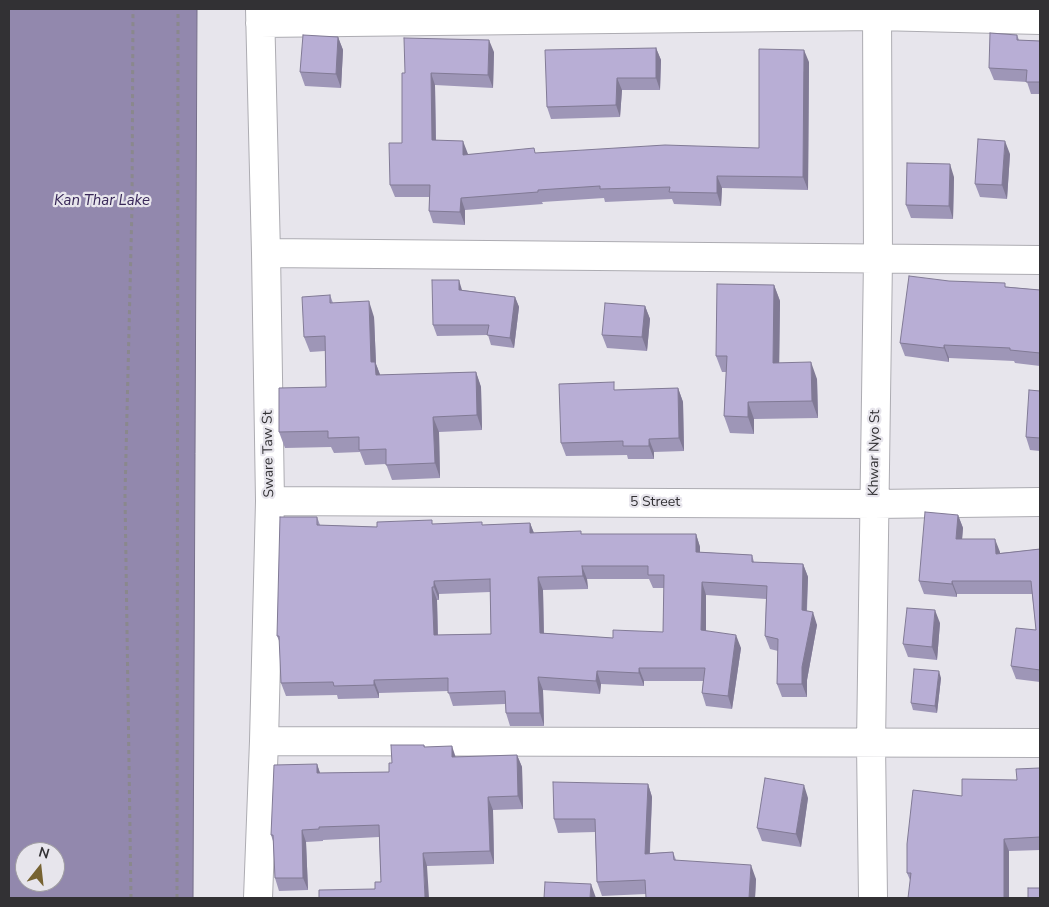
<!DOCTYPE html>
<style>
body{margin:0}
#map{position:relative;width:1049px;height:907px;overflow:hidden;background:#e7e5ec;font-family:"Nunito Sans",sans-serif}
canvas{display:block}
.frame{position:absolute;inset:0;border:10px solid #323134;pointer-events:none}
.north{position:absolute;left:15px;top:842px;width:50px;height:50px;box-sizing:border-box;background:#e7e5ec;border:1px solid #9f9da2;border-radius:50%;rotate:16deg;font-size:14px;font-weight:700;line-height:20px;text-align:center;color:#323134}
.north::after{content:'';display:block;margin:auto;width:18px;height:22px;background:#776332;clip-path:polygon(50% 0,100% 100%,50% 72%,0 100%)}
</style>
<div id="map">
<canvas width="1049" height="907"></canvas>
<div class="frame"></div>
<div class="north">N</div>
</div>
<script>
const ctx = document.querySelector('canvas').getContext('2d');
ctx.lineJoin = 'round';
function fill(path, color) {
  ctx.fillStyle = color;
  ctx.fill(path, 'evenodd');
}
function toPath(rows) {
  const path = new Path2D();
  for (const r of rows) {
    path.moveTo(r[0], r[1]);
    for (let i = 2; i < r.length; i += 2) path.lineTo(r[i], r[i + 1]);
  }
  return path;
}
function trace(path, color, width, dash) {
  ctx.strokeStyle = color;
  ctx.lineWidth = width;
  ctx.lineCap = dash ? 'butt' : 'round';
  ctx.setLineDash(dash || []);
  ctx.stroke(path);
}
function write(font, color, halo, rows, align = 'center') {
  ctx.font = font + ' "Nunito Sans",sans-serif';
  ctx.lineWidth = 4.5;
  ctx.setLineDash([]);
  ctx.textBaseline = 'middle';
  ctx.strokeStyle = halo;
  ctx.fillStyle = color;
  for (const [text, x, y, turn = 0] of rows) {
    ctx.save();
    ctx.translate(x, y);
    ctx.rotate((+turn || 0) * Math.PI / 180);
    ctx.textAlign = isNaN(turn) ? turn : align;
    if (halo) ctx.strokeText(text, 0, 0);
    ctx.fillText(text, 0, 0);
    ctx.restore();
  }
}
const water = toPath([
 [9,9,197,9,193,898,9,898,9,9],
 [25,852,55,852,55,882,25,882,25,852]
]);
fill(water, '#9288ad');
trace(water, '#756e89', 1);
const minor = toPath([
 [260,23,877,16,1040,20],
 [266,253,1040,260],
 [270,501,874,504,1040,502],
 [264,741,1040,743],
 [258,898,264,741,270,501,266,253,260,9],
 [873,898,871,744,878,259,877,9]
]);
trace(minor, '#adacb2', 30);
trace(toPath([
 [131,898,125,495,132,207,133,9],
 [177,898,178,9]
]), '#8a888d', 3, [4, 4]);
trace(minor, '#fff', 28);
fill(toPath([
 [1017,35,1019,40,1040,41,1040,94,1031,94,1027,82,994,80,989,68],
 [338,37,343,50,341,88,305,86,300,72],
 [656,48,661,60,660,90,622,90,620,117,551,119,547,107],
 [494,52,493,88,435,85,436,140,468,154,536,153,759,148,809,62,808,190,722,188,721,206,674,204,672,199,605,202,604,198,542,202,543,204,465,210,465,225,433,223,429,211,429,197,395,197,390,185,402,143,405,73],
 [1010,154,1007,199,980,197,975,184],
 [954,177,953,219,911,218,906,205],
 [949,281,1040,290,1040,366,1015,363,1014,361,949,358,949,362,905,356,900,343],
 [774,285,780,301,779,363,817,379,818,418,754,419,754,434,730,433,724,416,726,372,722,372,716,356],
 [462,290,515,297,519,307,514,348,491,345,488,335,437,336,433,325],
 [330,295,333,303,374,317,376,364,380,375,476,372,481,387,482,430,439,432,440,478,392,480,386,464,365,465,360,452,334,453,331,447,285,448,279,432,326,387,325,351,310,352,304,337],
 [645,306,650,319,647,351,607,348,602,335],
 [678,388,683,402,684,451,654,452,654,459,628,459,627,455,566,456,561,443,617,390],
 [1040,391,1040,451,1030,450,1026,437],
 [958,515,963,528,962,539,1000,552,1000,553,1040,549,1040,682,1016,679,1011,666,1036,630,1032,594,957,594,957,597,924,594,919,581],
 [317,517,320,525,377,527,433,524,483,525,530,523,534,533,582,534,696,534,700,547,700,552,752,555,754,562,803,564,808,577,807,611,817,625,807,680,807,697,782,697,777,684,778,651,770,649,765,636,766,599,706,595,706,631,741,648,732,709,706,706,702,693,703,681,644,681,644,686,601,684,600,694,543,690,544,726,510,726,506,713,505,704,453,706,448,691,379,693,379,698,338,699,337,695,286,696,281,683,280,643,277,636],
 [587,579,649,579,653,588,664,588,663,632,613,638,544,633,543,590,588,589],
 [490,592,491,634,438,635,437,600,439,600,439,594],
 [940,623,937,660,908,657,903,644],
 [941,678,937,713,913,710,911,703],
 [424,745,425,747,456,757,517,755,522,767,523,809,493,810,494,864,427,866,375,889,381,882,379,837,323,840,323,841,306,842,308,890,279,891,275,878,273,841,271,835,317,764,320,773,389,772,392,763],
 [1040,768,1040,850,1009,851,910,880,907,873,962,796,1017,780],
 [648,784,652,797,650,853,673,852,676,860,756,879,755,898,646,898,646,894,602,896,597,882,595,832,558,833,554,819],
 [808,798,801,847,762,841,757,828]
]), '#9e96b7');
fill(toPath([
 [338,37,343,50,341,88,336,74],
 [489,40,494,52,493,88,488,75],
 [656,48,661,60,660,90,656,78],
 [804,50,809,62,808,190,803,177],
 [431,73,435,85,436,153,432,140],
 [617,78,622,90,620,117,616,105],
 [463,141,468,154,467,167,463,155],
 [1005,141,1010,154,1007,199,1002,185],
 [950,164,954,177,953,219,949,206],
 [717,176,722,188,721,206,717,193],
 [461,198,465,210,465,225,460,212],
 [459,280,462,290,459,290],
 [774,285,780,301,779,379,773,363],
 [515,297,519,307,514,348,510,338],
 [369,301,374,317,376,364,381,377,381,390,371,362],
 [645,306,650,319,647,351,642,337],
 [944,345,949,358,949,362,944,348],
 [811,362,817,379,818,418,812,401],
 [476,372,481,387,482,430,477,415],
 [678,388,683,402,684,451,679,438],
 [748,402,754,419,754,434,748,417],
 [433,417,439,432,440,478,435,463],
 [649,439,654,452,654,459,649,446],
 [958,515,963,528,961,552,956,539],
 [530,523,535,536,530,533],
 [696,534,700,547,700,565,696,552],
 [995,539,1000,552,1000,567,996,554],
 [803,564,808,577,806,623,802,610],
 [582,566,587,579,588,589,583,576],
 [538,577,543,590,544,646,540,633],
 [434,581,439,594,439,600,434,587],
 [952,581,957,594,957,597,952,584],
 [702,582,706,595,706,643,701,630],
 [432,587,437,600,438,648,434,635],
 [935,610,940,623,937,660,932,647],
 [813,612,817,625,807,680,807,697,802,684,802,667],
 [736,635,741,648,732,709,728,696],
 [639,668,644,681,644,686,639,673],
 [597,671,601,684,600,694,596,681],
 [939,671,941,678,937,713,935,706],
 [538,677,543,690,544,726,540,713],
 [374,680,379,693,379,698,374,685],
 [452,746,456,758,452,757],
 [517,755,522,767,523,809,518,796],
 [317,764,321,776,317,773],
 [648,784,652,797,649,867,645,854],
 [804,785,808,798,801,847,796,834],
 [488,797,493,810,494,864,490,851],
 [302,830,306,842,308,890,303,878],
 [1004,839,1009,851,1009,898,1004,898],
 [423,853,427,866,429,898,425,898],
 [751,865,756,879,755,898,749,898],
 [591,884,596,898,590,898]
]), '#817a95');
const building = toPath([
 [990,33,1017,35,1017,40,1040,41,1040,82,1026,82,1027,70,989,68,990,33],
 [303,35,338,37,336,74,300,72,303,35],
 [404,38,489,40,488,75,431,73,432,140,463,141,463,155,534,148,535,153,665,145,759,148,759,49,804,50,803,177,717,176,717,193,669,192,670,187,600,189,600,186,538,190,538,192,461,198,460,212,429,211,430,185,390,185,389,143,402,143,402,73,405,73,404,38],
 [656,48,656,78,617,78,616,105,547,107,545,50,656,48],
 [978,139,1005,141,1002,185,975,184,978,139],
 [907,163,950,164,949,206,906,205,907,163],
 [909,276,949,281,1005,283,1005,287,1040,290,1040,353,1010,350,1010,348,944,345,944,348,900,343,909,276],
 [432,280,459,280,459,290,515,297,510,338,487,335,489,325,433,325,432,280],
 [717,284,774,285,773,363,811,362,812,401,748,402,748,417,724,416,727,356,716,356,717,284],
 [330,295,330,303,369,301,371,362,375,362,376,375,476,372,477,415,433,417,435,463,386,465,386,449,359,450,359,437,328,438,328,431,279,432,279,388,326,387,325,336,304,337,302,297,330,295],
 [605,303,645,306,642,337,602,335,605,303],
 [614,382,614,390,678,388,679,438,649,439,649,446,623,446,623,441,561,443,559,384,614,382],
 [1029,390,1040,391,1040,438,1026,437,1029,390],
 [925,512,958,515,956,539,995,539,996,554,1040,549,1040,670,1011,666,1016,628,1036,630,1031,581,952,581,952,584,919,581,925,512],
 [280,517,317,517,317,525,377,527,377,522,432,520,432,524,482,522,482,525,530,523,530,533,581,531,581,534,696,534,696,552,752,555,752,562,803,564,802,610,813,612,802,667,802,684,777,684,778,639,765,636,767,586,702,582,701,630,736,635,728,696,702,693,705,668,639,668,639,673,597,671,596,681,538,677,540,713,506,713,505,691,448,693,448,678,374,680,374,685,334,686,333,682,281,683,279,636,277,636,280,517],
 [582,566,648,566,648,575,664,575,663,632,613,630,613,638,540,633,538,577,583,576,582,566],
 [490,579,491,634,434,635,432,587,434,587,434,581,490,579],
 [907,608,935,610,932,647,903,644,907,608],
 [914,669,939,671,935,706,911,703,914,669],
 [391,745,424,745,424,747,452,746,452,757,517,755,518,796,488,797,490,851,423,853,425,898,319,898,319,890,375,889,375,882,381,882,379,825,319,827,319,829,302,830,303,878,275,878,273,835,271,835,274,765,317,764,317,773,389,772,389,763,392,763,391,745],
 [1040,768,1040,837,1004,839,1004,898,908,898,911,873,907,873,907,844,913,790,962,796,962,779,1017,780,1016,769,1040,768],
 [765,778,804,785,796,834,757,828,765,778],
 [553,782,648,784,645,854,673,852,674,860,751,865,749,898,646,898,645,880,597,882,595,819,554,819,553,782],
 [545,882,591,884,590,898,544,898,545,882],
 [1028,888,1040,888,1040,898,1028,898,1028,888]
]);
fill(building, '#b8aed5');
trace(building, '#817a95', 1);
write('14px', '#323134', '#e7e5ec', [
 ["Khwar Nyo St",875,453,-89],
 ["Sware Taw St",269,454,-91],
 ["5 Street",655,503]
]);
write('italic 15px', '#382758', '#e7e5ec', [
 ["Kan Thar Lake",102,201]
]);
</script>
